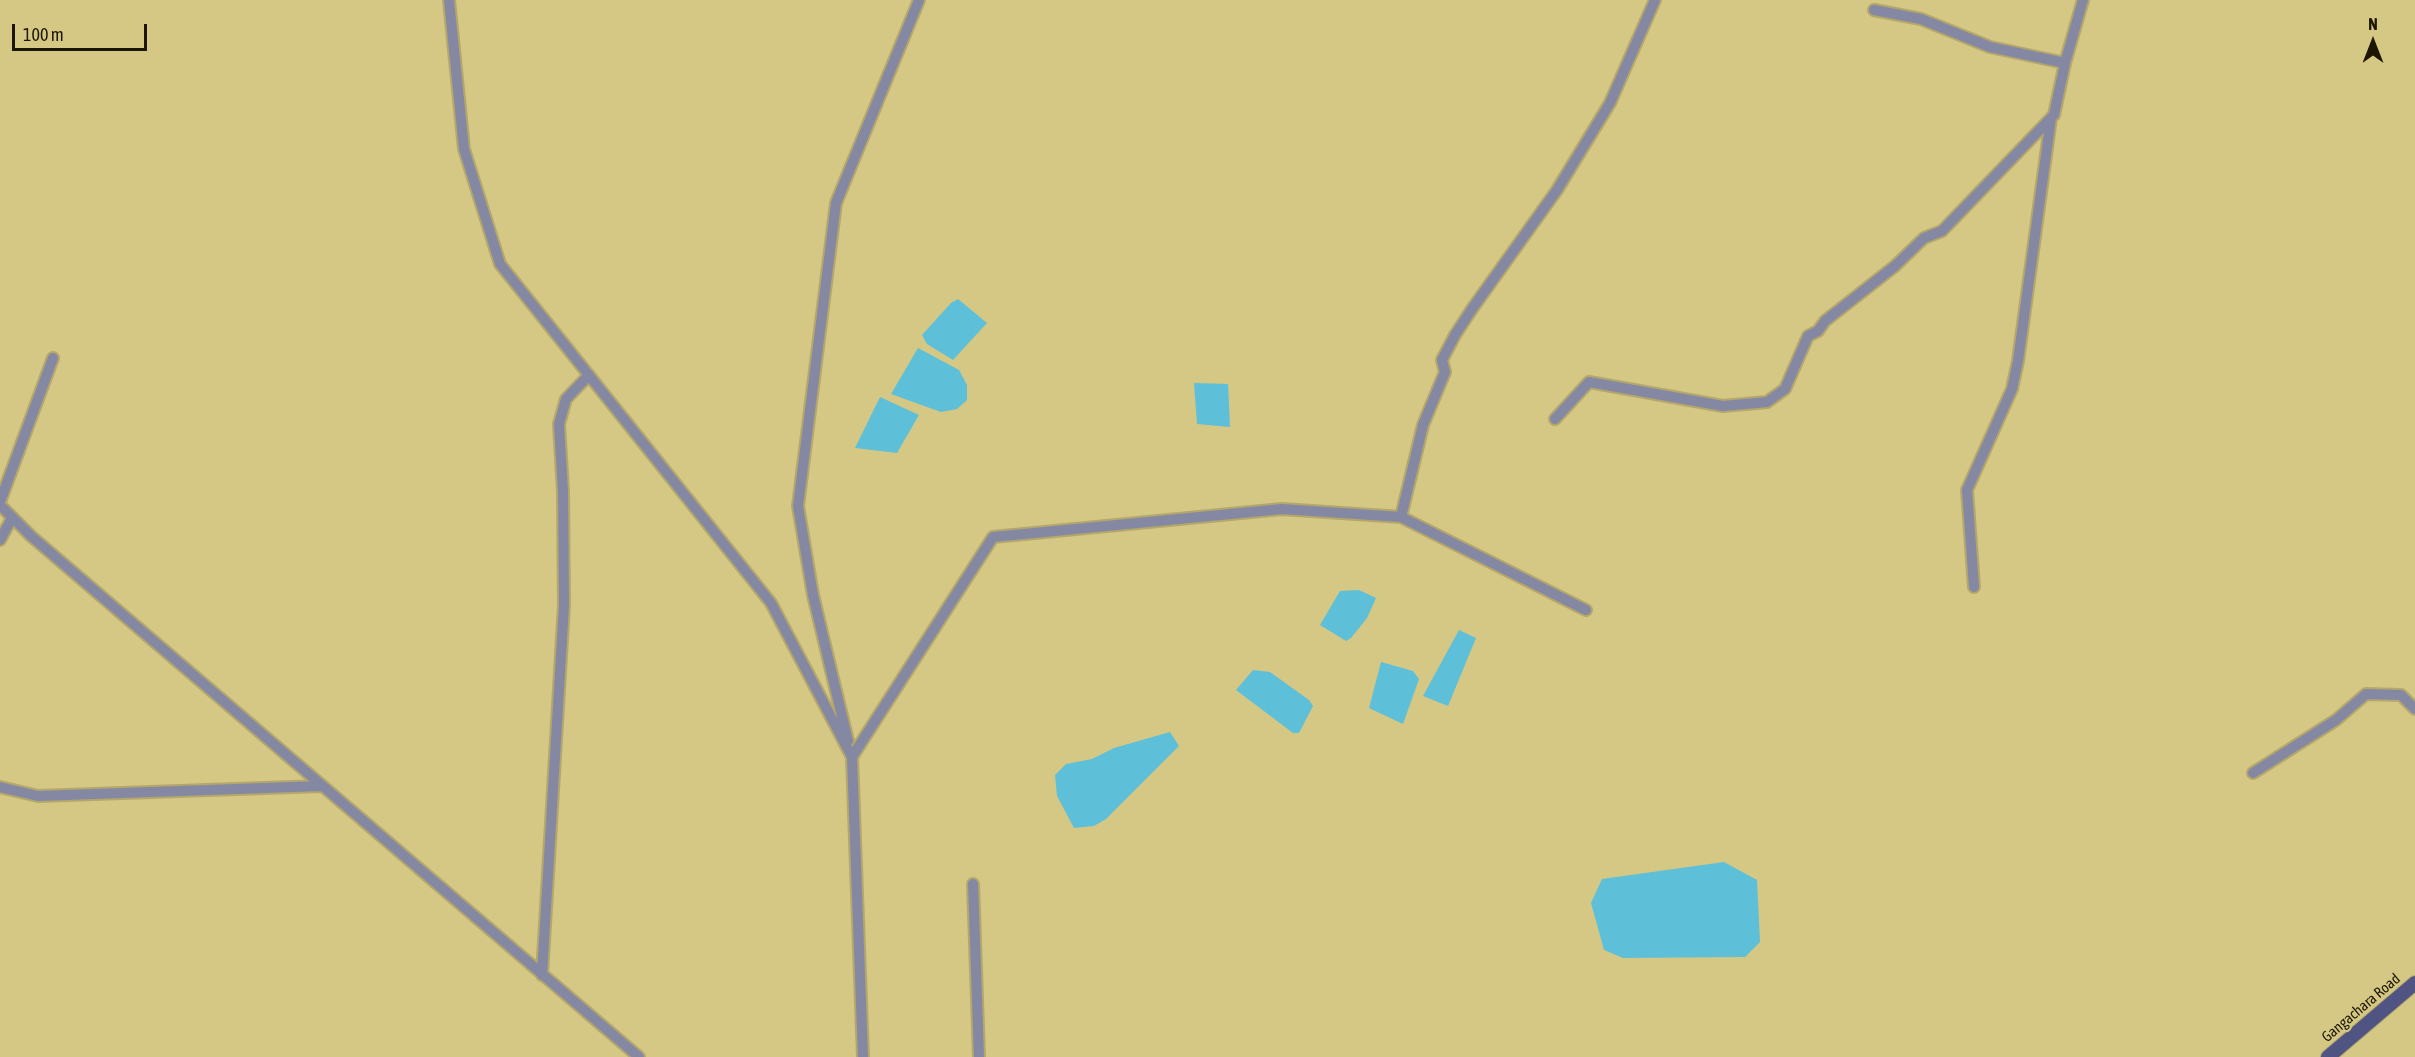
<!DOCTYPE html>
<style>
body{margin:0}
#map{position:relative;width:2415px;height:1057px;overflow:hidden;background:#d5c784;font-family:"Asap Condensed",sans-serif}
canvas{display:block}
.north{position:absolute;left:2343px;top:12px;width:60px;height:60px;-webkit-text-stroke:4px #d5c784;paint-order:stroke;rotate:0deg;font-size:16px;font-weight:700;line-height:24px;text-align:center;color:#1c1600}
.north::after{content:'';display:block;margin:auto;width:21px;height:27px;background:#1c1600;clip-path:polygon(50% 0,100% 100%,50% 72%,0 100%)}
.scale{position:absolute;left:12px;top:24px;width:135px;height:27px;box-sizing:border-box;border:3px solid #1c1600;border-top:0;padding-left:8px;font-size:18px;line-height:21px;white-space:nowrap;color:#1c1600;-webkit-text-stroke:4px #d5c784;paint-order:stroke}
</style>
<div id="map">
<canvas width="2415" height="1057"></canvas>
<div class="north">N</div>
<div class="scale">100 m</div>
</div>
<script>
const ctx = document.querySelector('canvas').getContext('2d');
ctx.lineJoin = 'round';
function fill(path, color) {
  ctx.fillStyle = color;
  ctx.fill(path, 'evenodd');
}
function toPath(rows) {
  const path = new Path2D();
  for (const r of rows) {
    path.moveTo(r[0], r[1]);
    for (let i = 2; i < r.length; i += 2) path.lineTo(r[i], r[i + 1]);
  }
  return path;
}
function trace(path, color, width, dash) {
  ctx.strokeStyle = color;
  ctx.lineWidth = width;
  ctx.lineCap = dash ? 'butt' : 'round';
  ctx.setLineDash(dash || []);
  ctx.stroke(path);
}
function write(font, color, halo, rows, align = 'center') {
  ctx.font = font + ' "Asap Condensed",sans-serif';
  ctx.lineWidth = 4.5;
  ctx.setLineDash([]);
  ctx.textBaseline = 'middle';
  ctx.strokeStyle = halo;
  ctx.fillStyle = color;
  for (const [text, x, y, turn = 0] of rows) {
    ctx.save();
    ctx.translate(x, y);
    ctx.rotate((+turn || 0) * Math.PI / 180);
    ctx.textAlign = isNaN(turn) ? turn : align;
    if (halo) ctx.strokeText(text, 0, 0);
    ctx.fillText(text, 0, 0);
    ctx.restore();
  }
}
fill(toPath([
 [958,299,987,323,953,360,927,344,922,335,951,303],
 [918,348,959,370,967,385,967,400,957,409,941,412,891,394],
 [1194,383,1228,384,1230,427,1197,424],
 [880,397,919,415,897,453,855,448],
 [1359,590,1376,598,1367,618,1351,638,1346,641,1320,625,1340,591],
 [1459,630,1476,638,1448,706,1423,696],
 [1381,662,1413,671,1419,679,1403,724,1369,708],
 [1253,670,1270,672,1309,700,1313,706,1299,733,1293,733,1236,690],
 [1170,732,1179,746,1106,819,1094,826,1074,828,1057,796,1055,775,1066,764,1092,759,1114,748],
 [1724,862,1757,880,1760,942,1745,957,1623,958,1604,950,1591,903,1602,879]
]), '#5ebfd9');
const minor = toPath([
 [449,0,464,149,500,264,771,603,852,757,863,1057],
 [1874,10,1921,19,1990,47,2065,63],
 [1555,419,1589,382,1723,406,1767,402,1785,389,1808,336,1818,331,1825,321,1895,266,1924,238,1942,231,2051,118],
 [0,502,53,358],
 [0,505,31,536,639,1057],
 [1401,517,1423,425,1445,372,1442,360,1455,335,1472,309,1557,190,1610,103,1655,0],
 [0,540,12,518],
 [1974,587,1967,490,2012,389,2018,361,2051,118,2054,115,2065,63,2083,0],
 [848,741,813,595,798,506,836,203,919,0],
 [852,757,993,537,1282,509,1401,517,1586,610],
 [2253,773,2336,720,2366,694,2401,695,2415,709],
 [0,787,38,796,321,786],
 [973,884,979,1057],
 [542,975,564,605,563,491,559,424,566,399,589,375]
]);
const major = toPath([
 [2328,1057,2415,983]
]);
trace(minor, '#b4a76c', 14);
trace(major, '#b4a76c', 16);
trace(minor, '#8488a3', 10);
trace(major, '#4f5482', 14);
write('15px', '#1c1600', '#d5c784', [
 ["Gangachara Road",2361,1008,-40]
]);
</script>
